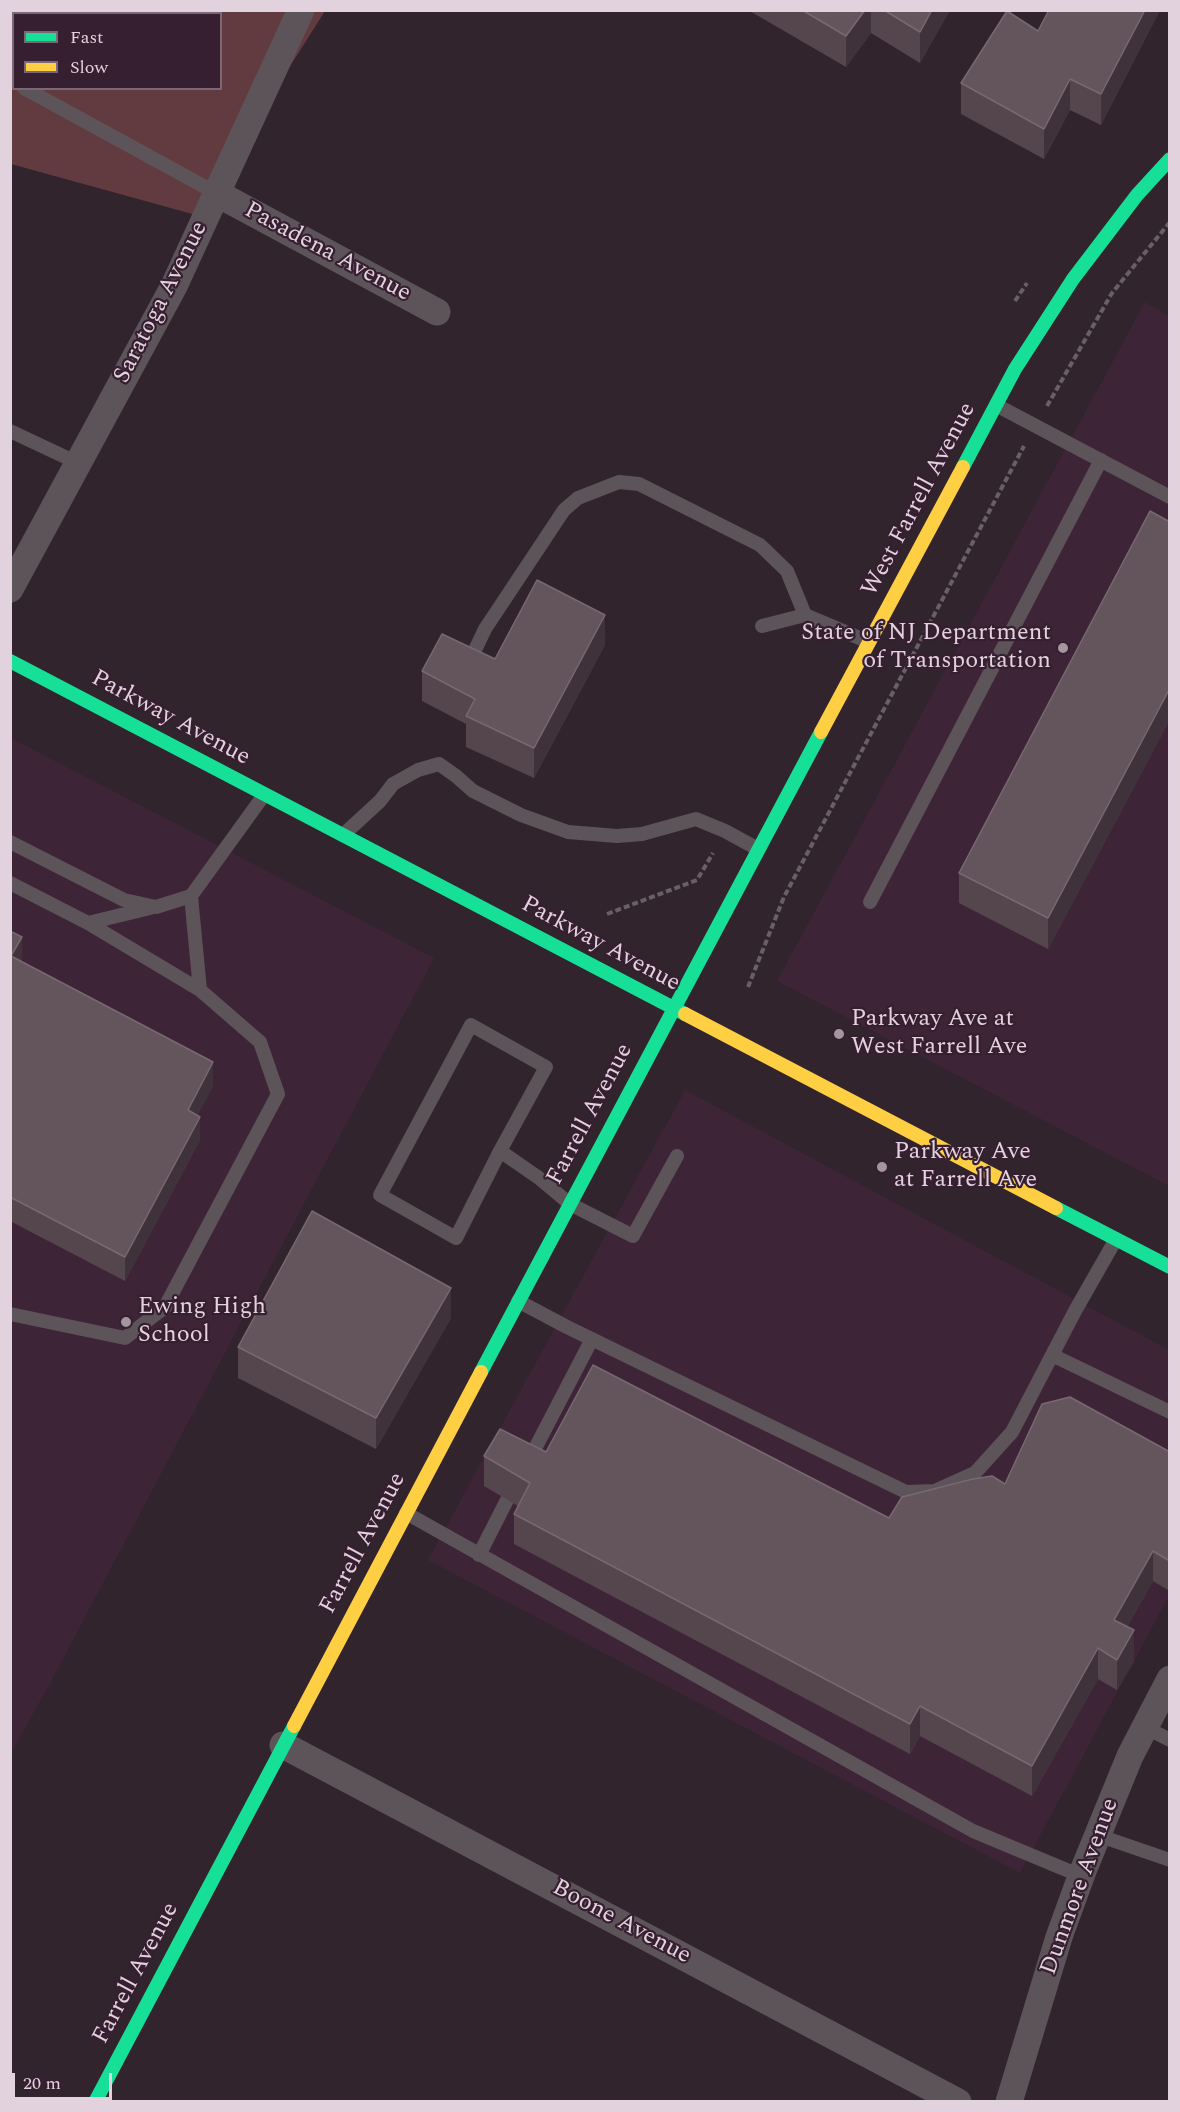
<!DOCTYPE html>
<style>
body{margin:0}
#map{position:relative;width:1180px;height:2112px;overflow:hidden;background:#31242d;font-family:Spectral,serif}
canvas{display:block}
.frame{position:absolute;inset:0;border:12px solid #e2d2dd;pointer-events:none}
.legend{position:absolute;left:12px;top:12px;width:210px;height:78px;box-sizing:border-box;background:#361f30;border:2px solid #7b6775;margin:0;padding:8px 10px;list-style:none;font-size:18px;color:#e2d2dd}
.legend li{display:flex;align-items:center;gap:12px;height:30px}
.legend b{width:30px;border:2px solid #7b6775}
.scale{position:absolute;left:12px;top:2073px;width:100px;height:27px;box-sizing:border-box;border:3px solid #e2d2dd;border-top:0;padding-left:8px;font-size:18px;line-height:21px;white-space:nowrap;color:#e2d2dd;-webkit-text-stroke:4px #361f30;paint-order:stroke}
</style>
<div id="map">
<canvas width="1180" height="2112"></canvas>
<div class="frame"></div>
<ul class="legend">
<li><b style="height:8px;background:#16e098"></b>Fast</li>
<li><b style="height:8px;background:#ffcf43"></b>Slow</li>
</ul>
<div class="scale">20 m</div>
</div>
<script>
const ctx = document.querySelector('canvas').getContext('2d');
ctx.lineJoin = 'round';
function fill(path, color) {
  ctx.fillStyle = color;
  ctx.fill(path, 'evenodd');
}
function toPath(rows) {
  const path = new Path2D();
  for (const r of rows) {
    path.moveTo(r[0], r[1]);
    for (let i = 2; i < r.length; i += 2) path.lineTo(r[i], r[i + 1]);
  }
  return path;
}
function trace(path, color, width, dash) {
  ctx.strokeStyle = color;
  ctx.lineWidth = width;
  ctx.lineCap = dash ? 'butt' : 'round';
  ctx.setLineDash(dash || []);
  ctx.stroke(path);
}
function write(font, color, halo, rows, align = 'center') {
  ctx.font = font + ' Spectral,serif';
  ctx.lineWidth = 4.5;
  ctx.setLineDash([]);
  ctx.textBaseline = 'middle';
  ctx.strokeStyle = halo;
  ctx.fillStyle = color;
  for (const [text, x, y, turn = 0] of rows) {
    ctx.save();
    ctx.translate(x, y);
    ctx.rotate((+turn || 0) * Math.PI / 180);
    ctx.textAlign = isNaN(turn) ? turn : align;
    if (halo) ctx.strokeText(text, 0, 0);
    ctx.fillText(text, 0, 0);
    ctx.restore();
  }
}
fill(toPath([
 [1145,302,1169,316,1169,1186,777,981],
 [11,738,434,958,48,1687,11,1753],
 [685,1090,1169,1350,1169,1596,1020,1873,428,1560]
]), '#3e2437');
fill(toPath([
 [10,11,325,11,196,215,11,164],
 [14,14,220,14,220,88,14,88]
]), '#623b40');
trace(toPath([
 [1015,301,1027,283],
 [1047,406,1112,293,1170,222],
 [607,914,697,880,713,853],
 [748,987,784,897,1024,446]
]), '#696066', 4, [6, 3]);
trace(toPath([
 [10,81,14,83],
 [24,88,218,194],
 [996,405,1170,497],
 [10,431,78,463],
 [762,626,805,615,869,642],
 [475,650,485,629,564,510,578,498,619,482,639,484,760,545,787,571,805,615],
 [343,835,380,801,393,784,418,770,439,764,456,776,473,791,521,815,568,832,617,836,642,834,696,819,725,831,758,849],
 [10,842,124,900,156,907,191,896,264,795],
 [10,883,88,923,200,990,191,896],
 [870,902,1101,460],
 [88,923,150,908],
 [500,1151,546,1067,471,1025,380,1195,456,1238,500,1151,539,1178,570,1204,633,1236,677,1156],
 [518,1301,567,1327,906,1492,935,1491,975,1473,1012,1432,1075,1311,1116,1239],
 [10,1314,125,1338,165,1307,278,1094,260,1042,200,990],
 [1052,1355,1170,1412],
 [528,1462,592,1339],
 [406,1513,973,1831,1081,1876],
 [479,1555,507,1500],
 [1145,1727,1170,1740],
 [1097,1835,1170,1860]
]), '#5d545a', 14);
trace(toPath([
 [218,194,437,312],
 [10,589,174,286,301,10],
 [283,1745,958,2102],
 [1009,2102,1059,1937,1083,1871,1130,1756,1170,1679]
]), '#5d545a', 27);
trace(toPath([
 [963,467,1015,369,1073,279,1137,195,1170,159],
 [10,661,685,1014],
 [1056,1208,1170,1267],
 [481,1372,821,732],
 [95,2102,294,1726]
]), '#16e098', 14);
trace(toPath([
 [821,732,963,467],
 [685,1014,1056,1208],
 [294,1726,481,1372]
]), '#ffcf43', 14);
fill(toPath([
 [748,10,950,10,920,63,871,33,846,67],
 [1049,10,1160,10,1101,125,1070,110,1044,159,961,114,961,83,1038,31],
 [1170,522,1170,719,1048,949,959,903,959,873],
 [605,645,534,778,466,747,466,724,422,701,422,671,495,659],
 [10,931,21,961,213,1086,197,1115,200,1140,125,1281,10,1221],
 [1170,1034,1170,1069,1168,1068,1168,1038],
 [451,1318,376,1449,238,1378,238,1347],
 [546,1452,889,1518,1005,1484,1170,1452,1170,1588,1168,1590,1153,1581,1127,1627,1134,1661,1117,1690,1098,1679,1032,1796,920,1736,910,1754,514,1544,514,1514,518,1506,484,1486,484,1456]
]), '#55464e');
fill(toPath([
 [865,10,871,10,871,33,846,67,846,36],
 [932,10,950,10,920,63,920,32],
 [1145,10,1160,10,1101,125,1101,94],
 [1070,79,1070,110,1044,159,1044,129],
 [605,615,605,645,534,778,534,748],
 [1170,688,1170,719,1048,949,1048,918],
 [22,937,22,961,11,980,11,956],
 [213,1062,213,1086,188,1134,188,1110],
 [200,1117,200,1140,125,1281,125,1257],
 [451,1288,451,1318,376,1449,376,1418],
 [1153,1551,1153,1581,1114,1650,1114,1620],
 [1170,1557,1170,1588,1168,1590,1168,1560],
 [1134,1630,1134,1661,1117,1690,1117,1660],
 [1098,1648,1098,1679,1032,1796,1032,1766],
 [920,1706,920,1736,910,1754,910,1724]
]), '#40323a');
const building = toPath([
 [802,10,865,10,846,36,802,10],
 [884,10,932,10,920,32,884,10],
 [1049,10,1145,10,1101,94,1070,79,1044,129,961,83,1007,11,1038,31,1049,10],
 [1150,511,1170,522,1170,688,1048,918,959,873,1150,511],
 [537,580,605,615,534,748,466,716,475,699,422,671,442,634,495,659,537,580],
 [10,931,22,937,11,956,213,1062,188,1110,200,1117,125,1257,10,1197,10,931],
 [312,1211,451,1288,376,1418,238,1347,312,1211],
 [593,1365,889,1518,902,1497,973,1479,992,1476,1005,1484,1042,1404,1070,1397,1170,1452,1170,1557,1168,1560,1153,1551,1114,1620,1134,1630,1117,1660,1098,1648,1032,1766,920,1706,910,1724,514,1514,530,1483,484,1456,500,1429,546,1452,593,1365]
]);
fill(building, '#64555d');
trace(building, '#786871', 1.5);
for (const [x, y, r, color] of [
 [1063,648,6,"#a4959f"],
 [839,1034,6,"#a4959f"],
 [882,1167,6,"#a4959f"],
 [126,1322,6,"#a4959f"]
]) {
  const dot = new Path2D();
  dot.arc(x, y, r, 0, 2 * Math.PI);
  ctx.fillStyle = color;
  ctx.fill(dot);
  trace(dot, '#361f30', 2);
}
write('24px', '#e2d2dd', '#361f30', [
 ["Pasadena Avenue",327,253,28],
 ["Saratoga Avenue",162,303,-63],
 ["West Farrell Avenue",920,500,-62],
 ["Parkway Avenue",170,719,28],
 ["Parkway Avenue",600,945,28],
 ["Farrell Avenue",591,1115,-62],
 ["Farrell Avenue",364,1544,-62],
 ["Dunmore Avenue",1081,1887,-70],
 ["Boone Avenue",621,1923,28],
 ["Farrell Avenue",137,1974,-62]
]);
write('24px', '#e2d2dd', '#361f30', [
 ["State of NJ Department",1051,634,"right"],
 ["of Transportation",1051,662,"right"],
 ["Parkway Ave at",851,1020],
 ["West Farrell Ave",851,1048],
 ["Parkway Ave",894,1153],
 ["at Farrell Ave",894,1181],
 ["Ewing High",138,1308],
 ["School",138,1336]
], 'left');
</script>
